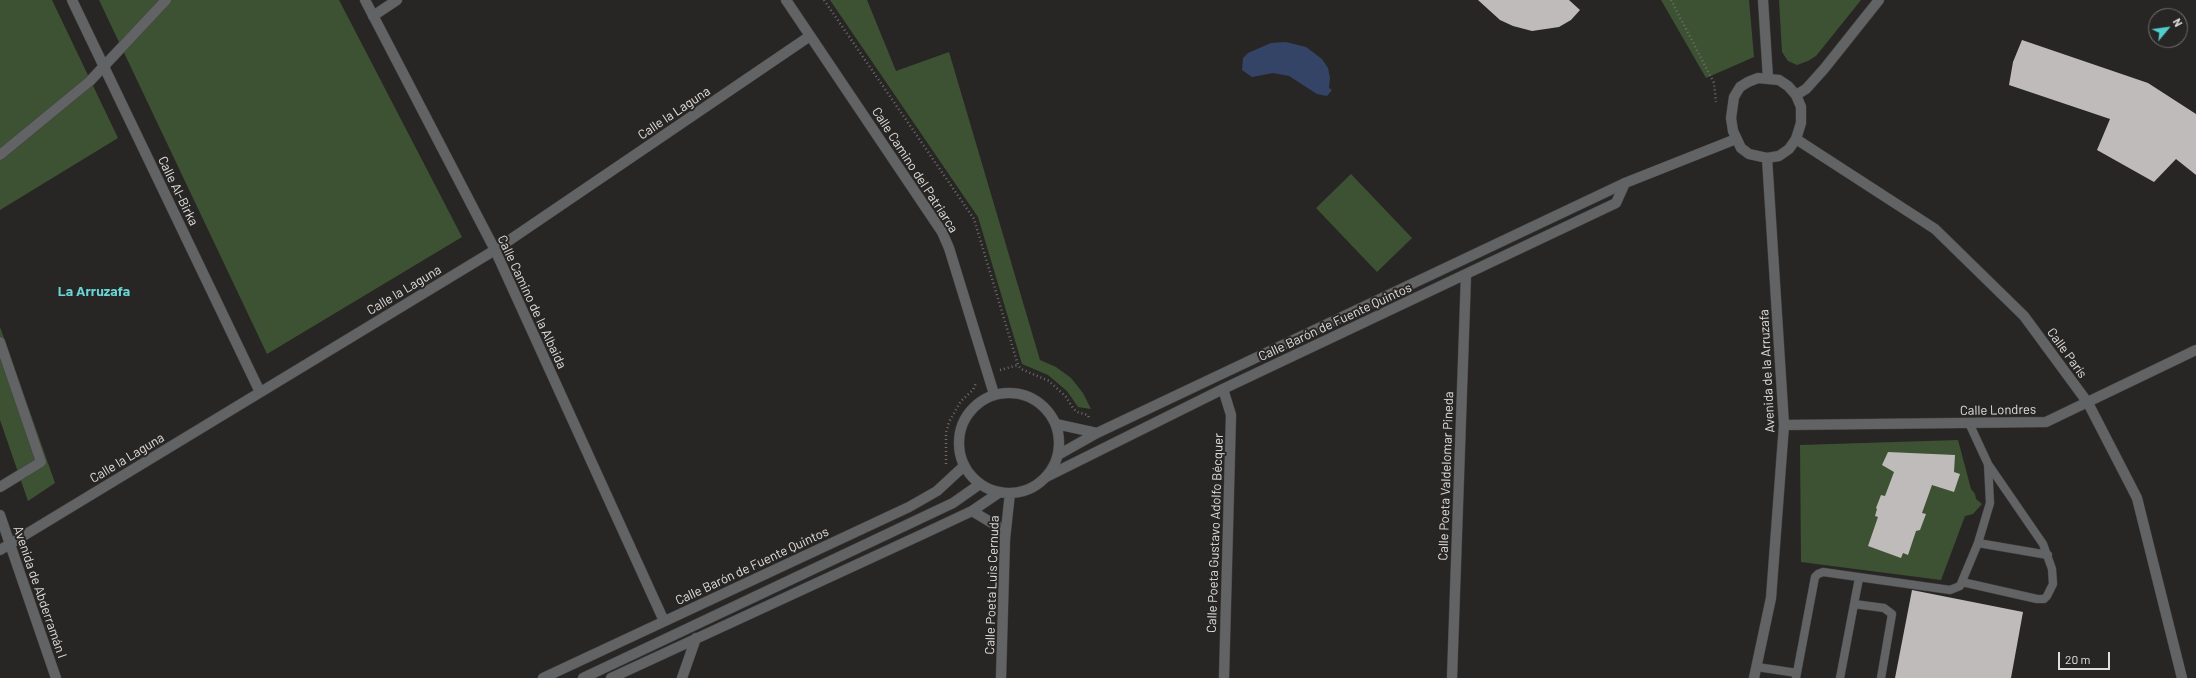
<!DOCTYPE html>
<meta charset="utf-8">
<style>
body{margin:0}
#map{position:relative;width:2196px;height:678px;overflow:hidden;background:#282624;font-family:Barlow,sans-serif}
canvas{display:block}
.north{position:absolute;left:2148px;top:8px;width:40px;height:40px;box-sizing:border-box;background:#282624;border:1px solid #72706e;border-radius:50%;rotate:61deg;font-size:11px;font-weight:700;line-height:16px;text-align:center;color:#e0dedd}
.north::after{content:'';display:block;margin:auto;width:14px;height:18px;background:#52cdce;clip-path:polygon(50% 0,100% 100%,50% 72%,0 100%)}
.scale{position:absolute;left:2058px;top:652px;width:52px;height:18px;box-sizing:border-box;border:2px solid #e0dedd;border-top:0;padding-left:5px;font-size:12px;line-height:14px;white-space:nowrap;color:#e0dedd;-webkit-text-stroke:3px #282624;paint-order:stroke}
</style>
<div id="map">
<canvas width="2196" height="678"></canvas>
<div class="north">N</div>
<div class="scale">20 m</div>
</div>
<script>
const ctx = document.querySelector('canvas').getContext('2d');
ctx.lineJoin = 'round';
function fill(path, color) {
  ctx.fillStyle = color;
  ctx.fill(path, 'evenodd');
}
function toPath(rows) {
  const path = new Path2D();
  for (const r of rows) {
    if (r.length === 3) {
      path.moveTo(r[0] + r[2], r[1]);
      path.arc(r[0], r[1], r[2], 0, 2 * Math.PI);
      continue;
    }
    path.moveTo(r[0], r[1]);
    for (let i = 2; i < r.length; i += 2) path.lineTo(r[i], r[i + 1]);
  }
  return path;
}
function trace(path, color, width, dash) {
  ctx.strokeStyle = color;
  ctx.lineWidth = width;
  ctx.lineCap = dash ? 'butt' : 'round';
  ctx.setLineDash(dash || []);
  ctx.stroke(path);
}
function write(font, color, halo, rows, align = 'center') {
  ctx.font = font + ' Barlow,sans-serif';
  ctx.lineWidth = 4;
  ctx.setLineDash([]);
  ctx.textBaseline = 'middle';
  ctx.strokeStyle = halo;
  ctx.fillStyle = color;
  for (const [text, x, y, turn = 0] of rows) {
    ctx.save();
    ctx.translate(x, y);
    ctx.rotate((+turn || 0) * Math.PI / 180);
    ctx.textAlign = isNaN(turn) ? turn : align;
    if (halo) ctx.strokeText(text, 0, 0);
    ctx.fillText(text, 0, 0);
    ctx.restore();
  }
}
fill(toPath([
 [0,0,52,0,118,138,0,210],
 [99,0,339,0,462,237,267,354],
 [830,0,867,0,896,71,949,52,1040,360,1056,367,1071,378,1083,393,1091,409,1078,407,1067,391,1048,375,1022,364,978,217],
 [1661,0,1749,0,1754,57,1706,78],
 [1779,0,1861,0,1816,56,1808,61,1797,65,1788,61,1782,52],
 [1351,174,1412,238,1377,272,1316,208],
 [0,327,55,483,28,501,0,420],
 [1958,440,1971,489,1975,494,1976,499,1982,504,1973,514,1965,516,1941,580,1801,562,1800,445]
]), '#3d5233');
fill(toPath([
 [1286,42,1306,47,1322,59,1328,68,1330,78,1329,88,1332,90,1327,96,1317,94,1289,76,1273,73,1252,77,1242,70,1243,58,1248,53,1271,43]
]), '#344467');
fill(toPath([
 [1478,0,1569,0,1580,10,1571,20,1559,27,1532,31,1513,26,1500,20],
 [2022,40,2148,83,2196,114,2196,175,2176,159,2154,182,2097,150,2110,119,2009,85,2013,62],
 [1888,452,1955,455,1954,472,1960,474,1954,492,1932,485,1922,513,1926,514,1920,530,1916,531,1908,555,1903,553,1901,558,1868,546,1878,517,1875,516,1877,509,1876,508,1881,495,1885,496,1894,472,1882,465],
 [1912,590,2023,612,2011,678,1895,678]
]), '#bfbbba');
const service = toPath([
 [1978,543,2048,555],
 [1962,582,2037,599,2044,599,2047,596,2053,584,2052,569,2043,544,1988,464,1969,423],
 [1854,604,1884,608,1892,614,1881,678],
 [1757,667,1797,673],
 [1796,678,1815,577,1818,574,1823,572,1950,590,1960,586,1978,543,1990,503,1988,464],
 [1840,678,1859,578]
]);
const pedestrian = toPath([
 [373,16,397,0],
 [0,155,90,81,166,0],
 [0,342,41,462,0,487]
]);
const minor = toPath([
 [72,0,260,392],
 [365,0,495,250,664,621],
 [1796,139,1935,229,2024,316,2088,403,2137,498,2182,678],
 [1223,389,1231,415,1224,678],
 [1784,425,2046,422,2196,350],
 [1046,477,1223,389,1616,203,1625,183],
 [972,511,997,526,1005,539],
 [0,515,56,678],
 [0,550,495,250,810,36],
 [543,678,909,507,937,491,964,466],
 [611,678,923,534,972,511,1000,492],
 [682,678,696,638],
 [1452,678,1466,275]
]);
const tertiary = toPath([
 [786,0,942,232,949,248,994,394],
 [1763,0,1768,78],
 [1758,78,1779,80,1788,86,1796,95,1801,107,1801,123,1796,139,1789,149,1779,156,1767,158,1749,154,1741,148,1733,131,1731,118,1734,97,1740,87,1748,82,1758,78],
 [1796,95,1806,89,1824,69,1879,0],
 [1009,443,50],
 [1056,424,1097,433],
 [1058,455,1097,433,1625,183,1736,139],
 [583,678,953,503,980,484],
 [1001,678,1005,539,1010,493],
 [1754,678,1771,598,1784,425,1767,158]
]);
trace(service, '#454342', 9);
trace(pedestrian, '#454342', 11);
trace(minor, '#454342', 11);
trace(tertiary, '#454342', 11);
trace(toPath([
 [824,0,974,219,1018,365,1021,369,1049,381,1066,397,1073,408,1077,412,1088,415,1089,418],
 [1671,0,1714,83,1716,102],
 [1000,370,1018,365],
 [946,464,946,433,949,422,961,401,973,390,976,383]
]), '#6f6d6b', 2.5, [1, 3]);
trace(service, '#626364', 8);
trace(pedestrian, '#626364', 10);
trace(minor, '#626364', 10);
trace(tertiary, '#626364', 10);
write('13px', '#e0dedd', '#282624', [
 ["Calle la Laguna",674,113,-34],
 ["Calle Camino del Patriarca",915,170,57],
 ["Calle Al-Birka",178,191,64],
 ["Calle la Laguna",404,290,-31],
 ["Calle Camino de la Albaida",532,302,65],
 ["Calle Barón de Fuente Quintos",1335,322,-25],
 ["Calle París",2067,353,54],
 ["Avenida de la Arruzafa",1767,371,-93],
 ["Calle Londres",1998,410,-1],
 ["Calle la Laguna",127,458,-31],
 ["Calle Poeta Valdelomar Pineda",1446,476,-88],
 ["Calle Poeta Gustavo Adolfo Bécquer",1215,533,-88],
 ["Calle Barón de Fuente Quintos",752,566,-25],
 ["Calle Poeta Luis Cernuda",992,585,-88],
 ["Avenida de Abderramán I",40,592,71]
]);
write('bold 14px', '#68d5d6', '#282624', [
 ["La Arruzafa",94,291]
]);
</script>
